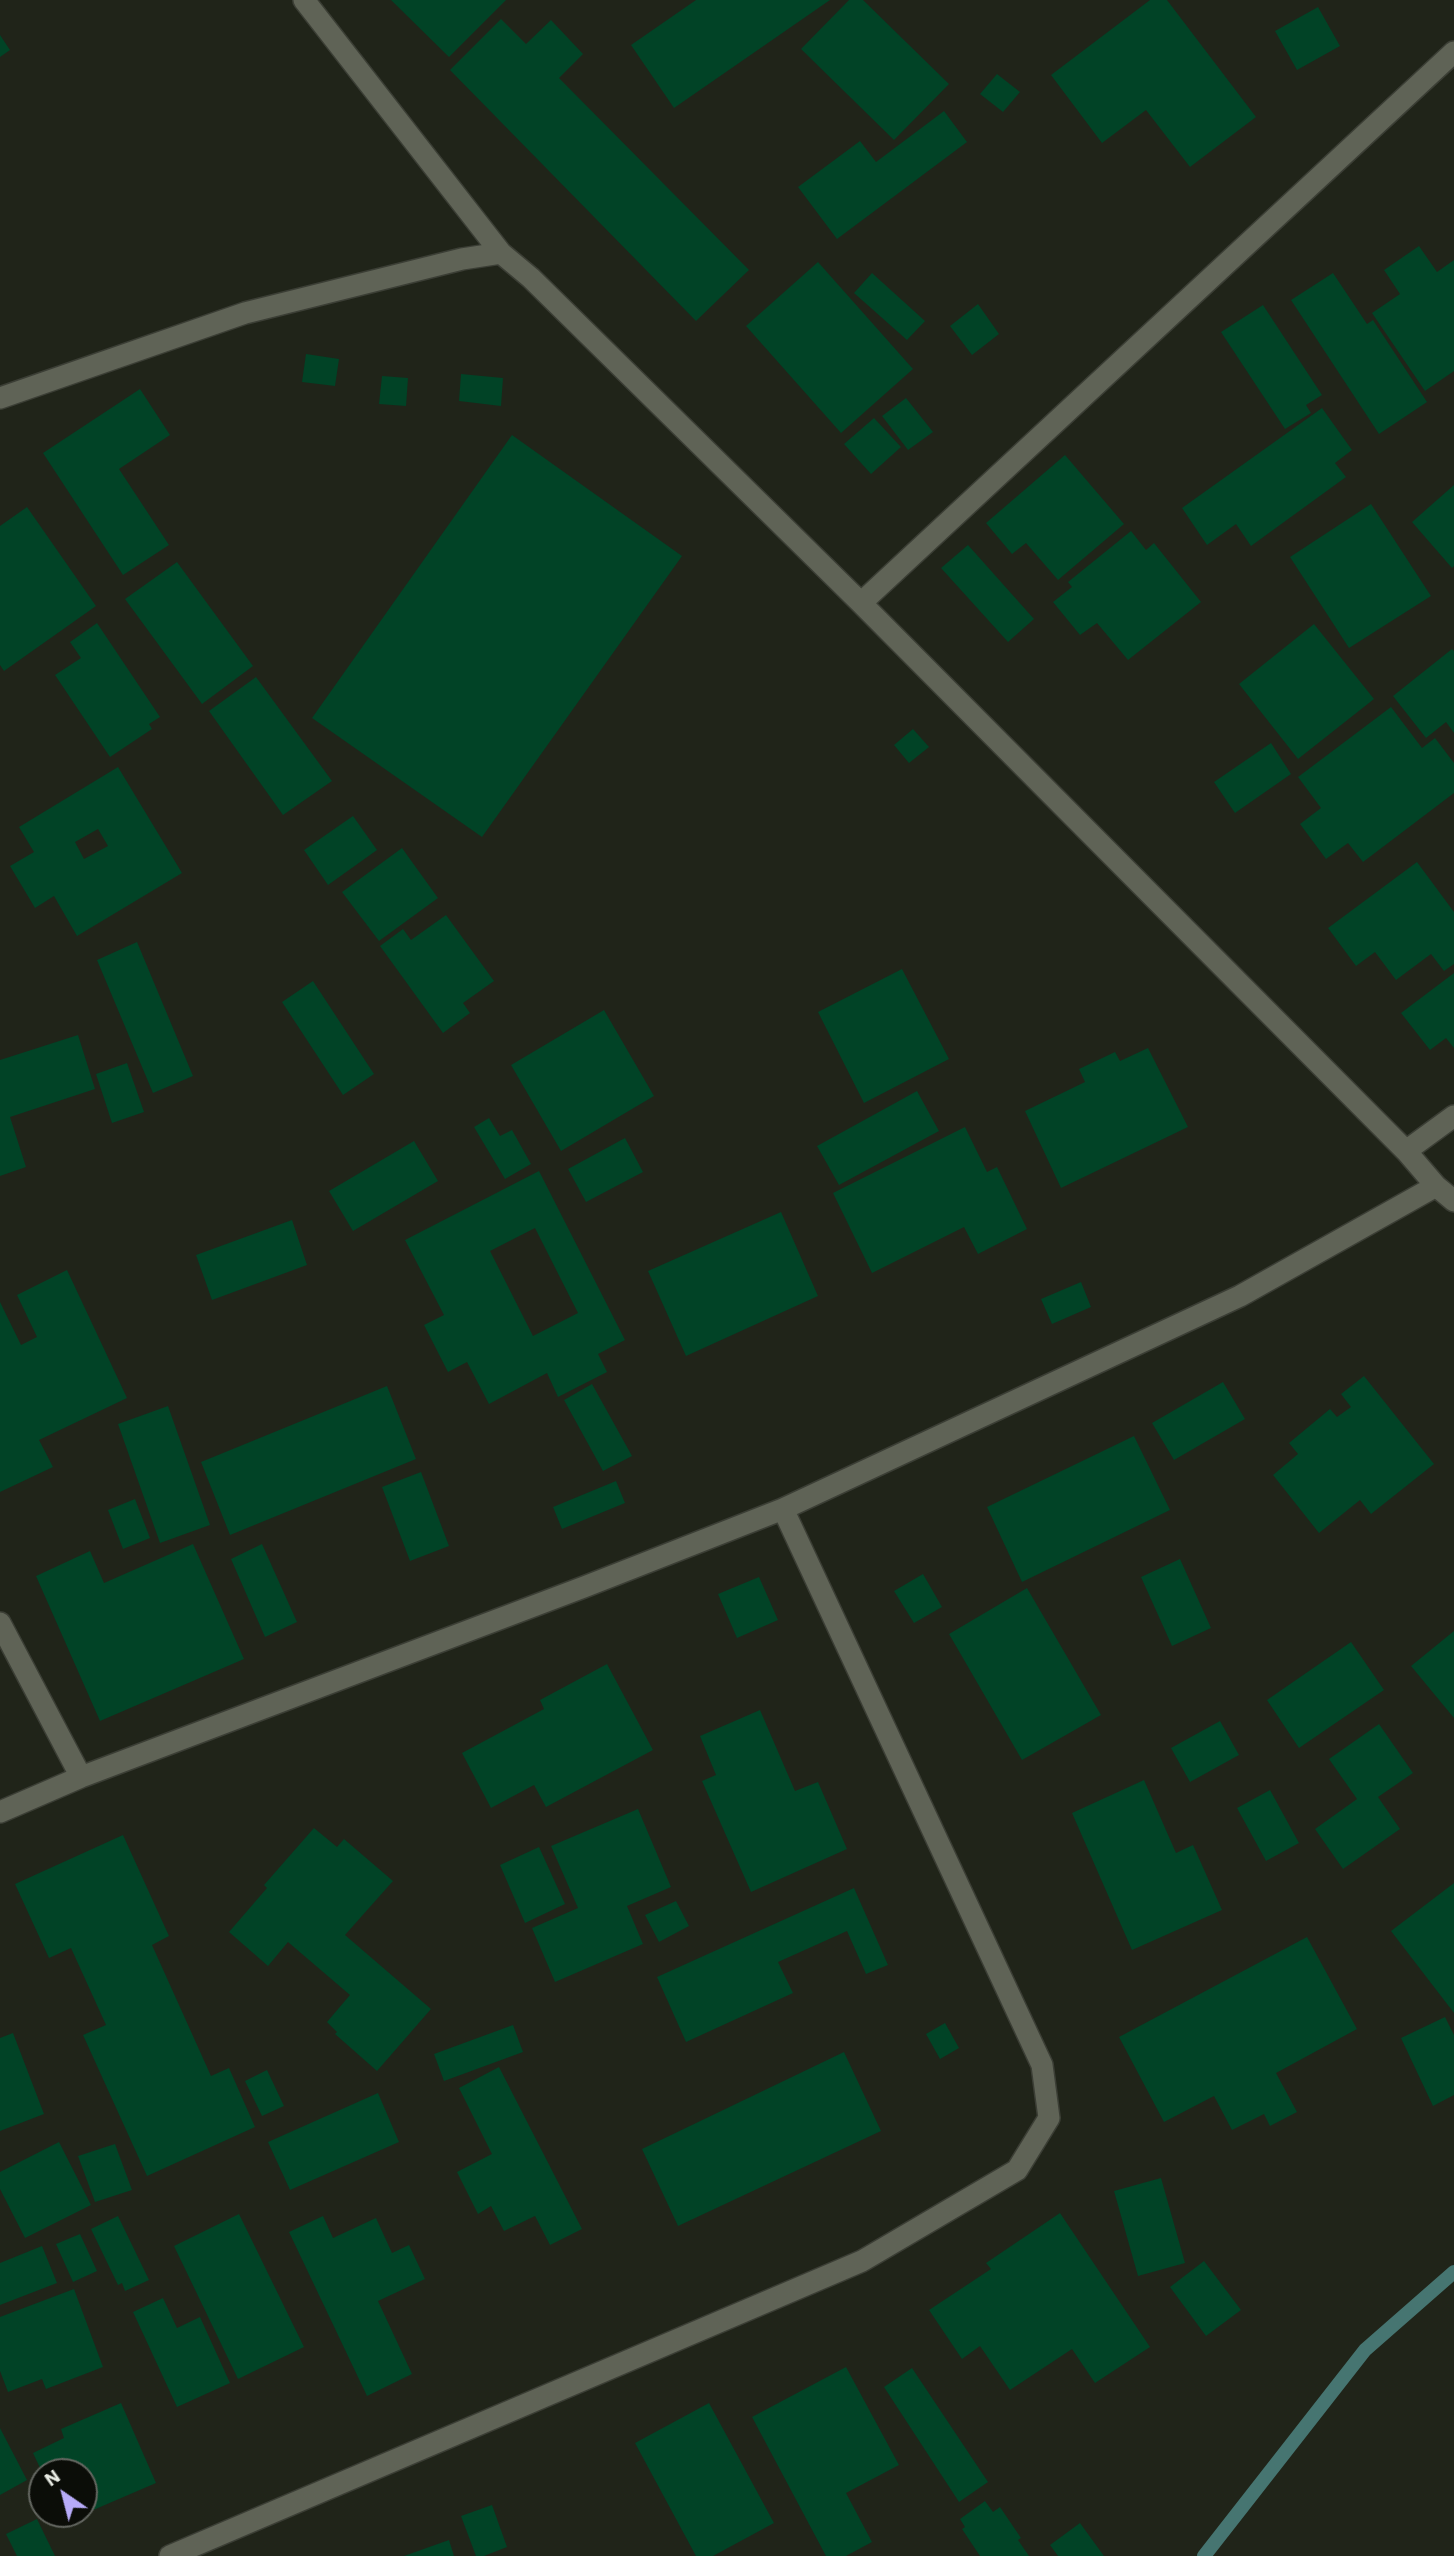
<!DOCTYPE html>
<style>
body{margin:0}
#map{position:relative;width:1454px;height:2556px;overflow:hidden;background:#202419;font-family:"IBM Plex Sans",sans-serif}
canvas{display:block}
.north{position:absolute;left:28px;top:2458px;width:70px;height:70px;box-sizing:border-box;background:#0b0d08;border:2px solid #636660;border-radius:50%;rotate:325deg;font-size:19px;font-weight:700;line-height:28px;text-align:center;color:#e8ebe3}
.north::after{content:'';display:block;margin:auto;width:24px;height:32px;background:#b7abf8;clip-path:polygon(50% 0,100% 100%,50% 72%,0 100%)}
</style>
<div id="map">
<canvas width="1454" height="2556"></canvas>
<div class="north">N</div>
</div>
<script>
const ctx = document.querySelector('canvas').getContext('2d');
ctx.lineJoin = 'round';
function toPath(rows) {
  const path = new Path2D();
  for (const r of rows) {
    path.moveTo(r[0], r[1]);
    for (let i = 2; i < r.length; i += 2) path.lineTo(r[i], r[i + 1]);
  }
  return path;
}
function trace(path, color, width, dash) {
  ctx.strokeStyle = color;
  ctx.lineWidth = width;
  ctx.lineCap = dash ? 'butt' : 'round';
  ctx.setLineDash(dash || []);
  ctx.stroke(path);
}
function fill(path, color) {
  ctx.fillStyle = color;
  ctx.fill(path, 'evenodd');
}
trace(toPath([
 [1204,2556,1365,2350,1454,2272]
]), '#467571', 14);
fill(toPath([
 [391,0,506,0,449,57],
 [696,0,830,0,674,108,631,45],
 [849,0,863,0,949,84,894,140,801,49],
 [1150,0,1167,0,1256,117,1190,167,1146,110,1102,143,1051,75],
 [1318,7,1340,46,1297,70,1275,31],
 [501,19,526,44,551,20,583,54,559,78,749,270,696,321,450,70],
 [0,35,10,50,0,57],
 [997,74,1020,92,1003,112,980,94],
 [944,111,967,142,837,239,798,187,860,141,876,162],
 [1419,246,1437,272,1454,260,1454,371,1425,391,1372,313,1400,294,1384,270],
 [818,262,913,369,841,433,746,326],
 [872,273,925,321,907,340,854,293],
 [1333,273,1367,324,1373,320,1427,402,1379,434,1291,300],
 [978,304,999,334,972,355,950,326],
 [1263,305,1322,395,1306,405,1311,413,1285,429,1221,332],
 [306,354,339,359,335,386,302,382],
 [461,374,503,378,501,406,459,401],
 [382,376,408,378,406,406,379,404],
 [140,389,170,435,119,469,169,545,123,575,43,453],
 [906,398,933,432,908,450,882,416],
 [1322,408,1352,450,1335,463,1346,477,1251,546,1236,524,1207,545,1182,508],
 [874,418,901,447,871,474,844,444],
 [512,435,682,556,482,837,312,718],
 [1065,455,1124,524,1058,580,1026,543,1012,554,986,523],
 [1454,485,1454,566,1452,568,1412,522],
 [1371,504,1431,596,1349,648,1290,557],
 [27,507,96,606,4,671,0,665,0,526],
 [1131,531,1146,550,1154,543,1201,602,1128,660,1097,623,1080,635,1053,602,1072,587,1068,582],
 [968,545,1034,619,1008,642,941,568],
 [177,562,253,666,202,704,125,599],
 [97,623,160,717,149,724,152,729,110,757,55,675,81,658,70,642],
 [1314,624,1374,699,1298,759,1239,684],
 [1452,649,1454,651,1454,733,1446,722,1426,738,1393,696],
 [256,677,332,781,283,815,209,711],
 [1391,707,1422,748,1435,738,1454,763,1454,793,1363,862,1348,843,1326,859,1300,824,1321,808,1298,777],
 [913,729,929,747,909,763,894,745],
 [1271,743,1291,774,1235,813,1214,782],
 [118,767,182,873,77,936,54,896,35,908,10,866,34,852,19,827],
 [98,829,108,846,84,859,75,842],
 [353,816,377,850,328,885,304,850],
 [402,848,438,898,379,941,342,892],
 [1417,862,1454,912,1454,964,1444,971,1431,954,1396,980,1375,952,1356,966,1328,928],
 [446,915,494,981,463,1003,470,1013,443,1033,380,946,403,929,411,940],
 [137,942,193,1076,153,1093,97,960],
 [902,969,949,1059,864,1103,818,1012],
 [1454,973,1454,1048,1446,1038,1430,1050,1401,1013],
 [313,981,374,1074,343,1095,282,1002],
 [604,1010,654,1096,561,1151,511,1065],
 [78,1035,95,1089,10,1117,26,1167,0,1176,0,1060],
 [1148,1048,1188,1127,1061,1188,1025,1111,1085,1082,1079,1069,1115,1052,1120,1061],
 [127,1063,144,1112,112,1123,96,1074],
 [917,1091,939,1131,839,1185,817,1146],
 [489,1118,500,1136,512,1130,531,1164,505,1179,474,1127],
 [965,1127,987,1172,997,1167,1027,1229,978,1254,964,1227,872,1273,833,1193],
 [625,1138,643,1172,586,1202,568,1169],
 [414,1141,438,1181,353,1231,329,1191],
 [539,1171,625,1340,598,1354,607,1372,558,1397,547,1373,489,1404,467,1362,448,1372,424,1325,444,1315,405,1240],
 [535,1228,578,1313,533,1336,490,1251],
 [781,1212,818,1296,686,1356,648,1271],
 [292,1220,307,1265,212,1300,196,1255],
 [67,1270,127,1398,39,1440,53,1467,0,1492,0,1302,21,1345,37,1337,17,1295],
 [1081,1282,1091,1307,1052,1324,1041,1299],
 [1364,1376,1434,1464,1371,1514,1360,1500,1319,1533,1273,1475,1298,1454,1289,1443,1330,1409,1337,1417,1351,1407,1341,1394],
 [1223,1382,1245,1419,1174,1460,1152,1423],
 [592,1384,632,1456,603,1471,564,1400],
 [387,1386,416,1459,230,1535,201,1462],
 [168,1406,210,1525,160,1543,118,1424],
 [1134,1436,1170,1510,1022,1582,987,1507],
 [421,1472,449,1546,410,1561,382,1487],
 [616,1481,625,1503,562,1529,553,1507],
 [135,1499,150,1538,123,1549,108,1510],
 [193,1544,244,1659,100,1721,36,1576,90,1551,104,1583],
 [262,1544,297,1622,265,1637,231,1559],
 [1180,1559,1211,1628,1172,1646,1141,1577],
 [923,1574,942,1607,914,1623,894,1591],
 [759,1577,778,1620,737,1638,718,1594],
 [1027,1588,1101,1715,1022,1760,949,1634],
 [1454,1631,1454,1718,1411,1666],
 [1351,1642,1384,1690,1299,1748,1267,1700],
 [607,1664,653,1750,546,1807,534,1785,491,1808,462,1753,544,1709,540,1700],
 [760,1710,795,1791,818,1782,847,1849,751,1892,702,1781,716,1775,700,1736],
 [1220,1721,1239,1755,1190,1782,1171,1748],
 [1379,1724,1413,1773,1378,1797,1400,1829,1343,1869,1315,1829,1357,1799,1329,1759],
 [1144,1780,1176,1853,1193,1845,1222,1910,1132,1950,1072,1813],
 [1270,1790,1299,1843,1266,1861,1237,1808],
 [638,1809,671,1887,627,1906,643,1944,555,1982,532,1928,578,1908,551,1846],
 [314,1828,337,1847,344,1839,393,1881,345,1935,431,2009,377,2071,335,2034,337,2032,327,2022,350,1995,288,1942,268,1966,229,1932,267,1888,264,1885],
 [123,1835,169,1936,152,1945,211,2076,229,2068,255,2127,147,2176,83,2035,106,2025,71,1948,49,1958,15,1884],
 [539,1847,565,1904,525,1923,500,1865],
 [1454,1883,1454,2013,1391,1931],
 [854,1888,888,1965,866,1974,847,1931,778,1962,793,1993,686,2042,657,1977],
 [676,1901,689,1926,659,1942,645,1915],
 [1307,1937,1357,2029,1276,2073,1297,2112,1270,2126,1264,2114,1232,2130,1214,2096,1164,2122,1119,2037],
 [1445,2017,1454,2035,1454,2095,1433,2106,1401,2038],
 [945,2023,959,2048,940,2059,926,2034],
 [513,2025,523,2052,444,2081,434,2054],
 [13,2033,44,2114,0,2131,0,2038],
 [844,2052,881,2131,678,2226,642,2149],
 [499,2067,582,2229,550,2245,535,2216,504,2231,491,2206,478,2214,457,2172,492,2154,459,2088],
 [267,2070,284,2106,262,2116,245,2081],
 [378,2093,399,2142,290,2190,268,2142],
 [59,2142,91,2205,25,2238,0,2189,0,2172],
 [115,2144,132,2190,95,2202,78,2156],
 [1161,2178,1185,2263,1138,2276,1114,2191],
 [1060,2213,1150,2347,1095,2383,1072,2349,1010,2390,980,2346,962,2359,929,2310,991,2269,986,2263],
 [239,2214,304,2347,238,2379,174,2246],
 [118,2216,149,2280,125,2291,122,2283,118,2285,91,2229],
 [323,2216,333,2238,376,2218,392,2253,409,2245,425,2279,378,2301,412,2374,367,2396,289,2232],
 [80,2234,97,2271,73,2282,56,2244],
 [42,2246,57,2283,0,2305,0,2263],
 [1204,2261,1241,2310,1206,2336,1170,2287],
 [74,2289,103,2367,46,2389,42,2379,8,2392,0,2371,0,2317],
 [163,2298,177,2328,200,2317,230,2383,177,2407,133,2312],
 [846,2367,899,2465,846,2493,872,2542,846,2556,826,2556,752,2417],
 [912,2368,988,2482,959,2502,884,2387],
 [121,2403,156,2483,84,2514,84,2472,42,2472,33,2453,64,2438,61,2429],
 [709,2403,774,2523,713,2556,696,2556,635,2443],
 [0,2428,27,2480,0,2495],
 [985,2501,993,2512,1000,2507,1021,2538,1018,2540,1029,2556,980,2556,962,2529,965,2527,960,2519],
 [492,2505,507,2547,484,2556,476,2556,461,2516],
 [37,2519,55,2556,17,2556,6,2534],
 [1080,2523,1104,2556,1058,2556,1050,2545],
 [449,2540,454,2556,404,2556]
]), '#014326');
const minor = toPath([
 [304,0,501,253],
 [0,398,245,313,462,259,501,253,531,278,861,603,1406,1151,1436,1186,1454,1201],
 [861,603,1454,52],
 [1406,1151,1454,1116],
 [0,1623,81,1777],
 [0,1812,81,1777,584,1587,783,1509,1240,1296,1436,1186],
 [170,2556,862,2261,1017,2170,1049,2118,1042,2065,783,1509]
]);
trace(minor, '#3b3e35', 24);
trace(minor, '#5f6356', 21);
</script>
